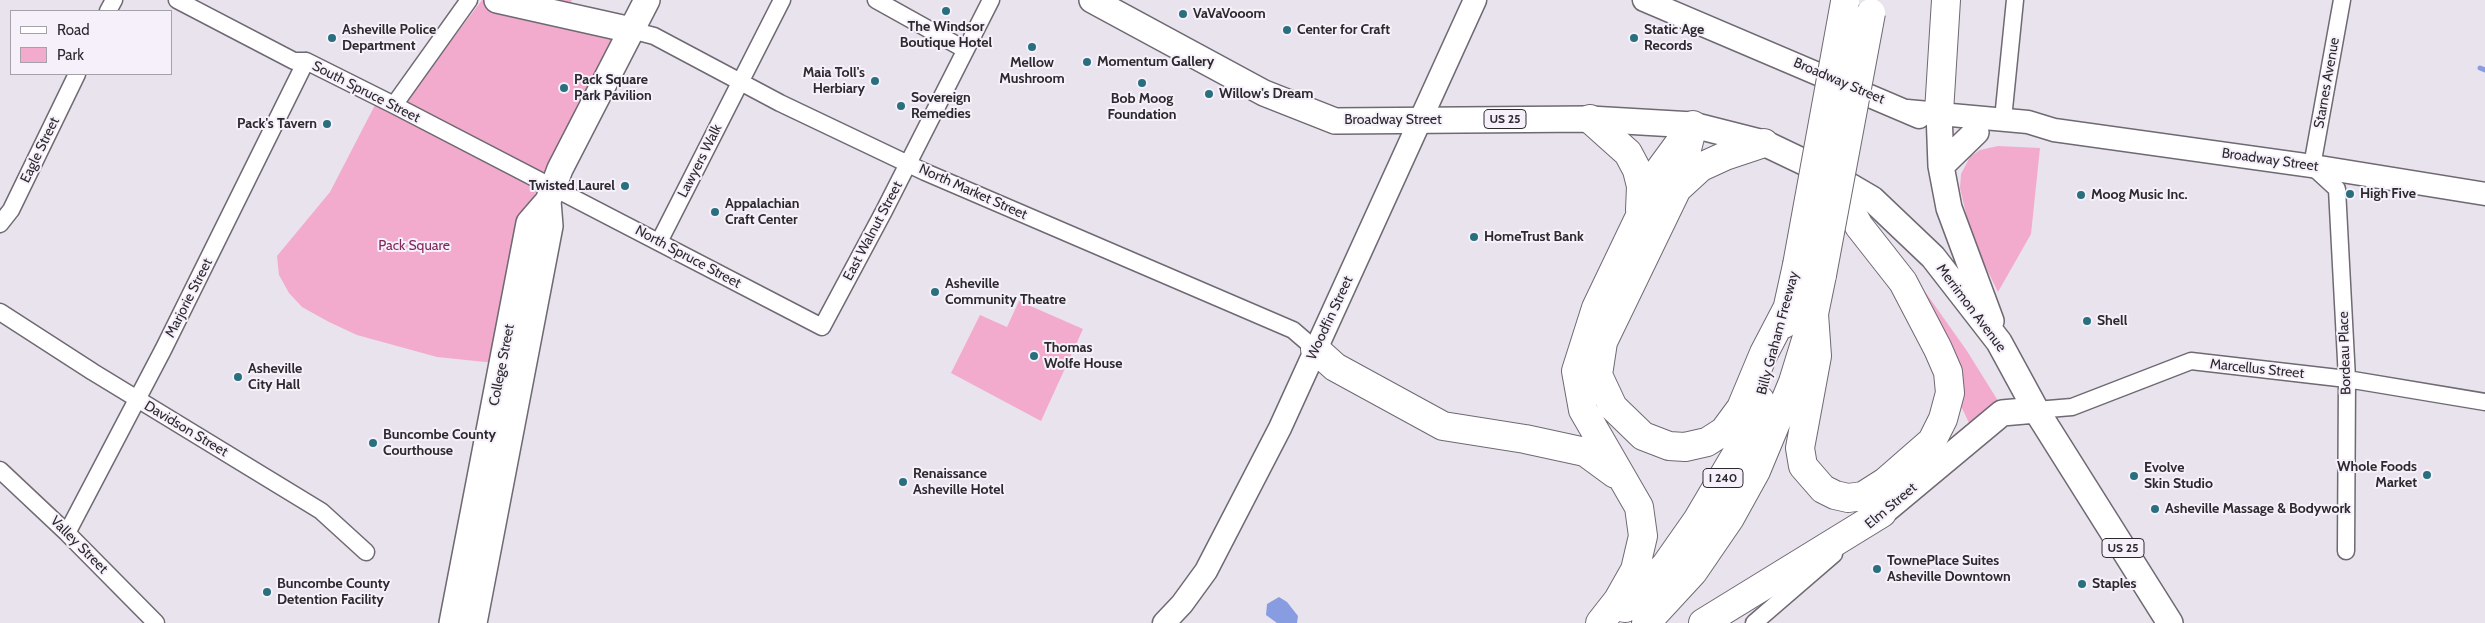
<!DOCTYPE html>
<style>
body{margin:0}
#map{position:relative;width:2485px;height:623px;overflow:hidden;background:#e9e3ee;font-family:Cabin,sans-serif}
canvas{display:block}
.legend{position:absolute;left:10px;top:10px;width:162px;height:65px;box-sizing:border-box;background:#f6f0fb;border:1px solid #a5a1a9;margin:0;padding:6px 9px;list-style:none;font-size:15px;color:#2c2a2e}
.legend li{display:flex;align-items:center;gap:10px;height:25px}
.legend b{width:25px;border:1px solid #a5a1a9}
</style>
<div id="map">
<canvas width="2485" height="623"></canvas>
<ul class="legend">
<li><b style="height:6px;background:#fff"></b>Road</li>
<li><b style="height:14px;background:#f2abcd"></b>Park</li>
</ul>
</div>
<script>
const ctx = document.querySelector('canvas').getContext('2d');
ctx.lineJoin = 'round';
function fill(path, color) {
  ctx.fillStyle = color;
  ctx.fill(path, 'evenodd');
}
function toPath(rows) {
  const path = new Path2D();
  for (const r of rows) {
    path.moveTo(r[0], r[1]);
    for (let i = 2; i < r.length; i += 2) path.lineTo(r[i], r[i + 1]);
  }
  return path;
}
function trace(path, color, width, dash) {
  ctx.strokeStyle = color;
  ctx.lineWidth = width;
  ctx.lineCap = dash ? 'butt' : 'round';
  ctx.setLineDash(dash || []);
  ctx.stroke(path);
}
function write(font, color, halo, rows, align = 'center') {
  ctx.font = font + ' Cabin,sans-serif';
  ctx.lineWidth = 4;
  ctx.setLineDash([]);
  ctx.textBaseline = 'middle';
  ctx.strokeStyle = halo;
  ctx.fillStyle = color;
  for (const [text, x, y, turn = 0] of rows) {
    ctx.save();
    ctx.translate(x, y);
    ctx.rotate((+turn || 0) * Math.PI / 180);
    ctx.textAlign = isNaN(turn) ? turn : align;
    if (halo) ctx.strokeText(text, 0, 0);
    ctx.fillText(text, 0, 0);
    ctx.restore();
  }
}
fill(toPath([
 [482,0,572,0,558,27,615,40,519,225,495,363,437,357,357,335,329,322,302,307,289,293,279,275,277,256,330,192,375,105,395,115],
 [1998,146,2040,148,2031,234,1998,292,1972,239,1960,188,1961,174,1970,157,1980,150],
 [1921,286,1967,351,2000,404,1970,425,1961,406,1962,388,1945,333],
 [1019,301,1083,329,1041,421,951,373,980,315,1007,327]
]), '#f2abcd');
fill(toPath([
 [1279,597,1287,602,1298,616,1297,623,1277,623,1266,615,1267,604]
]), '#879ce1');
trace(toPath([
 [2480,68,2485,70]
]), '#879ce1', 5);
const street = toPath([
 [177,0,294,61,306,61,394,105,822,327,884,211,991,0],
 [876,0,964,49],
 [2342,0,2312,166,2337,189,2347,379,2346,551],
 [108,11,114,0],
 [631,30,654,36,780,103,925,172,1293,330,1315,349],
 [394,105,469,0],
 [2003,119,2015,0],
 [0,224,11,210,77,74],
 [659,242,782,0],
 [0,312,93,372,321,511,366,552],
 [2036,410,2072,407,2191,361,2347,379,2485,402],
 [0,470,67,533,156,623],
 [67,533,163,350,306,61],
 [1754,623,1834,554]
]);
const secondary = toPath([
 [1644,0,1919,117],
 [1907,111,2028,122,2054,130,2312,166,2485,194],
 [1164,623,1182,604,1206,571,1280,428,1475,0]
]);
const primary = toPath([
 [497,0,631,30],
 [1092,0,1264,93,1335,121,1590,119,1693,125,1764,143,1831,175,1872,199,1933,257,1999,342,2036,410,2170,623],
 [1939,112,1941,166,1949,208,1991,321],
 [1941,166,1976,132],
 [1882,513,2002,413,2036,410],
 [452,623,529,223,548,201,560,169,647,0],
 [474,623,550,226,548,201]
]);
const highway = toPath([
 [1939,112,1946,0],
 [1590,119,1628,153,1637,170,1641,186,1640,210],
 [1693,125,1677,189,1603,342,1598,375,1613,407,1643,436,1669,446,1685,447,1707,442,1724,431,1741,408,1764,353,1788,307],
 [1677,189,1701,167,1725,156,1764,143],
 [1814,314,1817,356,1800,448,1803,466,1823,489,1835,495,1848,498,1863,496,1885,482,1932,441,1943,419,1950,393,1948,372,1938,349,1903,282,1859,226,1831,175],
 [1784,324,1797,265],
 [1315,349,1335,367,1443,426,1525,439,1585,452,1615,474],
 [1625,608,1665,566,1698,519,1740,448,1760,400],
 [1600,623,1618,600,1635,570,1643,536,1639,507,1583,410,1576,371,1596,308,1640,216,1661,168,1686,134],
 [1646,623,1693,572,1730,518,1756,471,1793,382,1814,314,1822,275],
 [1703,623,1882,513]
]);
trace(street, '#6f6973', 19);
trace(secondary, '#6f6973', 25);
trace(primary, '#6f6973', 28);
trace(highway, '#6f6973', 30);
trace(street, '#fff', 16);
trace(secondary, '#fff', 22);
trace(primary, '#fff', 25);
trace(highway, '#fff', 28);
const highwayBridge = toPath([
 [1797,265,1845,2],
 [1822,275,1871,13]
]);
trace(highwayBridge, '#6f6973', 30, []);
trace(highwayBridge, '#fff', 28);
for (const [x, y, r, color] of [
 [946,11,5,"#296f7d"],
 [1183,14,5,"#296f7d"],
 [1287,30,5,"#296f7d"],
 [332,38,5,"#296f7d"],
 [1634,38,5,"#296f7d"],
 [1032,47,5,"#296f7d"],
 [1087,62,5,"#296f7d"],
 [875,81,5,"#296f7d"],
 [1142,83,5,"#296f7d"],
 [564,88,5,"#296f7d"],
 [1209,94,5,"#296f7d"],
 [901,106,5,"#296f7d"],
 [327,124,5,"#296f7d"],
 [625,186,5,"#296f7d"],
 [2350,194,5,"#296f7d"],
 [2081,195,5,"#296f7d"],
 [715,212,5,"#296f7d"],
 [1474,237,5,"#296f7d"],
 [935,292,5,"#296f7d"],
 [2087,321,5,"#296f7d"],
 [1034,356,5,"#296f7d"],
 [238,377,5,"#296f7d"],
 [373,443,5,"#296f7d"],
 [2427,475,5,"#296f7d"],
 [2134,476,5,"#296f7d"],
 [903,482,5,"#296f7d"],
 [2155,509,5,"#296f7d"],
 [1877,569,5,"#296f7d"],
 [2082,584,5,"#296f7d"],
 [267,592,5,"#296f7d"]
]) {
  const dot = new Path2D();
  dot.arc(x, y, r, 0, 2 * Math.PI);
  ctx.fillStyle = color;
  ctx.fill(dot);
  trace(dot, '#f6f0fb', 2);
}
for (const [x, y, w] of [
 [1505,119,42],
 [1723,478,40],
 [2123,548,42]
]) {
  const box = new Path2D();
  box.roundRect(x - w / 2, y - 9.5, w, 19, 4);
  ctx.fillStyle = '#f6f0fb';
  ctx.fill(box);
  trace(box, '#2c2a2e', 1);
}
write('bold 12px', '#2c2a2e', null, [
 ["US 25",1505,119],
 ["I 240",1723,478],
 ["US 25",2123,548]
]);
write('bold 14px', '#2c2a2e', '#f6f0fb', [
 ["VaVaVooom",1193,14],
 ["The Windsor",946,27,"center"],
 ["Boutique Hotel",946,43,"center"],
 ["Asheville Police",342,30],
 ["Department",342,46],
 ["Center for Craft",1297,30],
 ["Static Age",1644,30],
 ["Records",1644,46],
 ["Momentum Gallery",1097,62],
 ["Mellow",1032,63,"center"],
 ["Mushroom",1032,79,"center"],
 ["Maia Toll's",865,73,"right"],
 ["Herbiary",865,89,"right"],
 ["Pack Square",574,80],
 ["Park Pavilion",574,96],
 ["Willow's Dream",1219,94],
 ["Sovereign",911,98],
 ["Remedies",911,114],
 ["Bob Moog",1142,99,"center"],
 ["Foundation",1142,115,"center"],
 ["Pack's Tavern",317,124,"right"],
 ["Twisted Laurel",615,186,"right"],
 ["High Five",2360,194],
 ["Moog Music Inc.",2091,195],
 ["Appalachian",725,204],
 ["Craft Center",725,220],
 ["HomeTrust Bank",1484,237],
 ["Asheville",945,284],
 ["Community Theatre",945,300],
 ["Shell",2097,321],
 ["Thomas",1044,348],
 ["Wolfe House",1044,364],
 ["Asheville",248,369],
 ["City Hall",248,385],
 ["Buncombe County",383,435],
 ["Courthouse",383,451],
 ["Whole Foods",2417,467,"right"],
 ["Market",2417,483,"right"],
 ["Evolve",2144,468],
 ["Skin Studio",2144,484],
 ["Renaissance",913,474],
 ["Asheville Hotel",913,490],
 ["Asheville Massage & Bodywork",2165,509],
 ["TownePlace Suites",1887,561],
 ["Asheville Downtown",1887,577],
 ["Buncombe County",277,584],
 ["Detention Facility",277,600],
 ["Staples",2092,584]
], 'left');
write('14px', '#2c2a2e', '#f6f0fb', [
 ["Broadway Street",1839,81,23],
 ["Starnes Avenue",2327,83,-80],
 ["South Spruce Street",366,92,27],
 ["Broadway Street",1393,120],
 ["Eagle Street",40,150,-64],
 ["Broadway Street",2270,160,8],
 ["Lawyers Walk",700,161,-63],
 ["North Market Street",973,192,24],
 ["East Walnut Street",873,231,-62],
 ["North Spruce Street",688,257,28],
 ["Marjorie Street",189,298,-63],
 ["Merrimon Avenue",1971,308,53],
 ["Woodfin Street",1330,318,-65],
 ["Billy Graham Freeway",1778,333,-75],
 ["Bordeau Place",2345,353,-92],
 ["College Street",502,365,-79],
 ["Marcellus Street",2257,369,6],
 ["Davidson Street",186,429,31],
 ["Elm Street",1891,506,-40],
 ["Valley Street",79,545,45]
]);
write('14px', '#82285b', '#f6f0fb', [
 ["Pack Square",414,246]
]);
</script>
